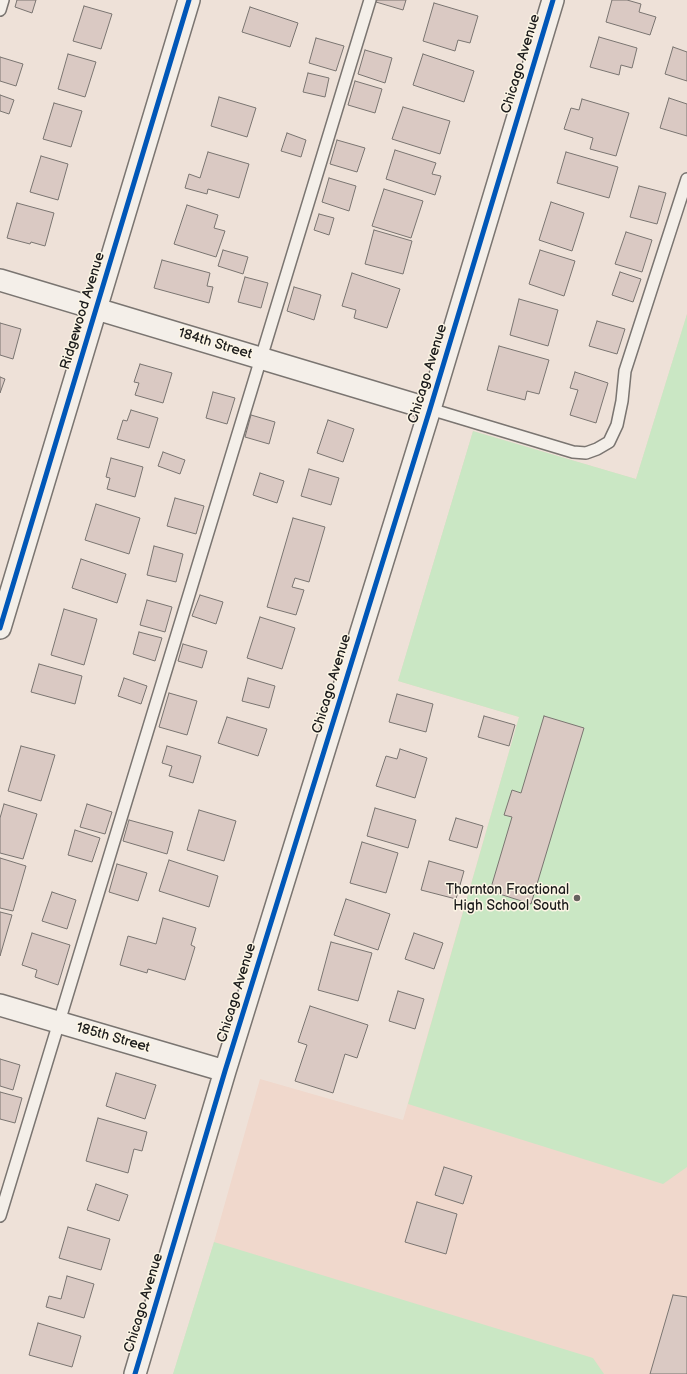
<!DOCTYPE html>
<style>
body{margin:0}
canvas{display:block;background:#eee1d8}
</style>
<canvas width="687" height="1374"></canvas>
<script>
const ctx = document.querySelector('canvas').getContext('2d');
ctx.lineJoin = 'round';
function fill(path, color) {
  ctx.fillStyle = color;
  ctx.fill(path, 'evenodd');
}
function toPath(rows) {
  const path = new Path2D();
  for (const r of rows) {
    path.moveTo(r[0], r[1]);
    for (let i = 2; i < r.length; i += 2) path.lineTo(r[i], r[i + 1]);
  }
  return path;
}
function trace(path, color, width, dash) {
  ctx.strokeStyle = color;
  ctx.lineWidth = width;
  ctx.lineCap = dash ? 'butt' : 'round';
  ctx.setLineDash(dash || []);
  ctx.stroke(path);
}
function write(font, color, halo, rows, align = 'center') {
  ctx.font = font + ' "Balsamiq Sans",sans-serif';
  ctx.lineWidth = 3;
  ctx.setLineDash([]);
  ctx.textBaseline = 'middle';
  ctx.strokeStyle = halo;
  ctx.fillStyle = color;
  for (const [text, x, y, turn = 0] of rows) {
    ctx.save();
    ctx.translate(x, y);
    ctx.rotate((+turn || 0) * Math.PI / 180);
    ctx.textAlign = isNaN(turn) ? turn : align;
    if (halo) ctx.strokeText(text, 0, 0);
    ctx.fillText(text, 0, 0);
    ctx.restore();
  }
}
fill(toPath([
 [687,314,687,1374,173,1374,214,1242,260,1079,403,1120,519,717,398,681,473,431,636,479]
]), '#f0d8cc');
fill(toPath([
 [687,314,687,1167,663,1184,408,1104,519,717,398,681,473,431,636,479],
 [214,1242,593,1358,604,1374,173,1374]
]), '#cae7c4');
const building = toPath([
 [17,0,36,0,32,13,15,7,17,0],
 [377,0,406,0,403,10,376,2,377,0],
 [612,0,627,0,641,4,639,12,656,17,650,35,606,22,612,0],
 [434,3,478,16,470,43,458,40,455,51,423,41,434,3],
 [84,6,112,14,101,49,73,41,84,6],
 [250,7,298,23,290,47,242,32,250,7],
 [599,37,637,48,632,68,621,65,619,75,590,67,599,37],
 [316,38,344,46,336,71,309,63,316,38],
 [673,47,687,52,687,81,665,74,673,47],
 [365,50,392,58,385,83,358,74,365,50],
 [68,54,96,62,85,97,58,89,68,54],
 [423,54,474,71,464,102,413,85,423,54],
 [0,57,23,64,16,86,0,81,0,57],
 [308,73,329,78,325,97,303,92,308,73],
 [355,81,382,89,375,113,348,105,355,81],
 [0,95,14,100,9,114,0,111,0,95],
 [219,97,256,108,247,137,211,126,219,97],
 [669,98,687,104,687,136,660,128,669,98],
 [582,99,629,113,616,156,590,149,593,138,564,129,571,108,579,110,582,99],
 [54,103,82,111,71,147,43,139,54,103],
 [403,107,450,121,440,154,392,139,403,107],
 [287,133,306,140,301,157,281,151,287,133],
 [337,140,365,148,357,172,330,164,337,140],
 [395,150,436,163,432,174,441,176,435,195,386,179,395,150],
 [208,152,249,164,239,198,208,189,207,194,185,188,189,174,200,178,208,152],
 [566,152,618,167,609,198,557,183,566,152],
 [41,156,68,164,58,200,30,192,41,156],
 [329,178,356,186,349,211,322,202,329,178],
 [639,186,666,193,657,224,630,217,639,186],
 [384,189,423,201,411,238,372,226,384,189],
 [551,202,584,213,572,251,539,240,551,202],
 [17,203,54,213,45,246,31,242,30,244,7,238,17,203],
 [187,205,218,215,214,228,225,231,216,257,174,244,187,205],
 [319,214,334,218,329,235,314,230,319,214],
 [374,230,412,241,403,274,365,264,374,230],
 [626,232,652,240,642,272,615,264,626,232],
 [223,250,248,257,243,274,218,266,223,250],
 [540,250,575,261,564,296,529,284,540,250],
 [162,260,210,273,207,286,213,287,209,303,154,288,162,260],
 [620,272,641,279,633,302,612,295,620,272],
 [352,273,400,289,387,328,354,318,356,310,342,306,352,273],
 [245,277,268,283,261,308,238,302,245,277],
 [294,287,321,295,314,320,287,311,294,287],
 [519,299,558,310,548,346,510,335,519,299],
 [597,321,625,329,617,354,589,346,597,321],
 [0,323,21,329,13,359,0,355,0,323],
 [499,346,549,360,539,394,527,391,525,400,487,390,499,346],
 [140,364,172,373,163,403,135,395,139,383,134,382,140,364],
 [575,372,608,383,596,423,570,415,578,390,570,388,575,372],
 [0,377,5,379,0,393,0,377],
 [213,392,235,398,227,424,206,418,213,392],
 [131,410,158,418,149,448,117,439,123,420,127,421,131,410],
 [251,415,275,422,269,444,245,437,251,415],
 [328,420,354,429,343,462,317,453,328,420],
 [163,452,185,460,180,474,158,466,163,452],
 [111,458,143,467,135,497,107,489,110,478,106,477,111,458],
 [309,469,339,478,331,505,301,496,309,469],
 [260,473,284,481,277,503,253,495,260,473],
 [175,498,204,506,196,534,167,526,175,498],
 [96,504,140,518,129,554,85,540,96,504],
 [293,518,325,527,309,582,295,578,292,587,304,590,296,615,267,607,293,518],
 [154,546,183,554,176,582,147,575,154,546],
 [81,559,126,574,117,603,72,588,81,559],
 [200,595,223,602,216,624,192,616,200,595],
 [147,600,172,607,165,632,140,625,147,600],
 [64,609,97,619,84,665,51,655,64,609],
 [260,617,295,628,282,669,247,658,260,617],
 [139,632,162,638,155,661,133,654,139,632],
 [183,644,207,651,202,668,178,661,183,644],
 [39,664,82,676,75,704,31,692,39,664],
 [124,678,147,686,141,704,118,696,124,678],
 [248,678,275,686,269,708,242,701,248,678],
 [169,693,197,701,187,735,159,727,169,693],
 [397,694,433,704,426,732,389,722,397,694],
 [484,716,515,725,509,746,478,737,484,716],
 [544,716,584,728,531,904,490,891,512,817,504,815,512,790,521,793,544,716],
 [227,717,267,729,258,756,218,743,227,717],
 [21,746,55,755,41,801,8,791,21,746],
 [167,746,201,756,193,783,169,776,172,766,162,763,167,746],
 [400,749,427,758,415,798,376,786,386,756,397,759,400,749],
 [4,804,37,814,23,859,0,853,0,818,4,804],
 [87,804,112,812,105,834,80,827,87,804],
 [375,808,416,820,408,848,367,836,375,808],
 [199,810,236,821,224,861,187,850,199,810],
 [456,818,483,826,477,848,449,840,456,818],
 [129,820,173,832,167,854,123,841,129,820],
 [75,830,100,838,92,862,68,855,75,830],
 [362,842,398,853,386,893,350,883,362,842],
 [0,858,26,866,13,911,0,908,0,858],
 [169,860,218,876,209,907,159,891,169,860],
 [429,861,464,871,456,899,421,890,429,861],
 [117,864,147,873,138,901,109,892,117,864],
 [52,892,76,900,67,929,42,921,52,892],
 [346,899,390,914,378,950,334,935,346,899],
 [0,912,12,915,0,956,0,912],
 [163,918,196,928,191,945,195,947,185,980,148,969,147,973,120,965,128,936,156,944,163,918],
 [32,933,70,945,58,985,35,977,37,970,22,965,32,933],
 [414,933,443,943,434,969,405,959,414,933],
 [331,942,372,953,358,1001,318,990,331,942],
 [398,991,424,999,415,1029,389,1021,398,991],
 [310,1006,368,1025,357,1058,345,1054,333,1093,295,1081,307,1045,298,1042,310,1006],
 [0,1059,20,1065,13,1090,0,1086,0,1059],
 [116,1073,156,1085,145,1119,106,1106,116,1073],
 [0,1092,22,1098,15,1123,0,1119,0,1092],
 [98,1118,147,1132,142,1151,134,1149,128,1173,86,1161,98,1118],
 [444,1167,472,1176,463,1204,435,1195,444,1167],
 [96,1184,128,1195,119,1221,87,1210,96,1184],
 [417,1202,457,1214,446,1254,405,1242,417,1202],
 [68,1227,110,1239,101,1270,59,1258,68,1227],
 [67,1276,94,1284,84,1318,46,1307,49,1296,61,1299,67,1276],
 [673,1295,687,1297,687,1374,650,1374,673,1295],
 [38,1323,81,1336,72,1367,29,1355,38,1323]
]);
fill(building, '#dac9c3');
trace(building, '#7a7571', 1);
const lane = toPath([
 [0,10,3,0],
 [430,409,573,452,586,453,597,449,609,442,617,425,622,401,625,371,687,179],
 [0,1216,370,0]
]);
const street = toPath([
 [0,280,430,409],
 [0,628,189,0],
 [0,1005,225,1071],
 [135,1374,225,1071,430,409,553,0]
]);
trace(lane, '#7a7571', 14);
trace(street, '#7a7571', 24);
trace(lane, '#f4efe9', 11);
trace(street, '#f4efe9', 21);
trace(toPath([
 [0,628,189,0],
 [135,1374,225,1071,430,409,553,0]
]), '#0057b8', 5);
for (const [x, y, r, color] of [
 [577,898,4,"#66615e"]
]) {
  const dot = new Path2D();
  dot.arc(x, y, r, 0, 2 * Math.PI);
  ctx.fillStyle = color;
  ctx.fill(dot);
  trace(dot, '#fcf5e5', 1.5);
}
write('14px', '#1c1c1c', '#fcf5e5', [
 ["Chicago Avenue",521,64,-73],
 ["Ridgewood Avenue",83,311,-73],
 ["184th Street",215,344,17],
 ["Chicago Avenue",428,374,-73],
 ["Chicago Avenue",332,684,-73],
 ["Chicago Avenue",237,993,-73],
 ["185th Street",113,1038,16],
 ["Chicago Avenue",144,1303,-73]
]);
write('14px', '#1c1c1c', '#fcf5e5', [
 ["Thornton Fractional",569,890],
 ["High School South",569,906]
], 'right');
</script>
